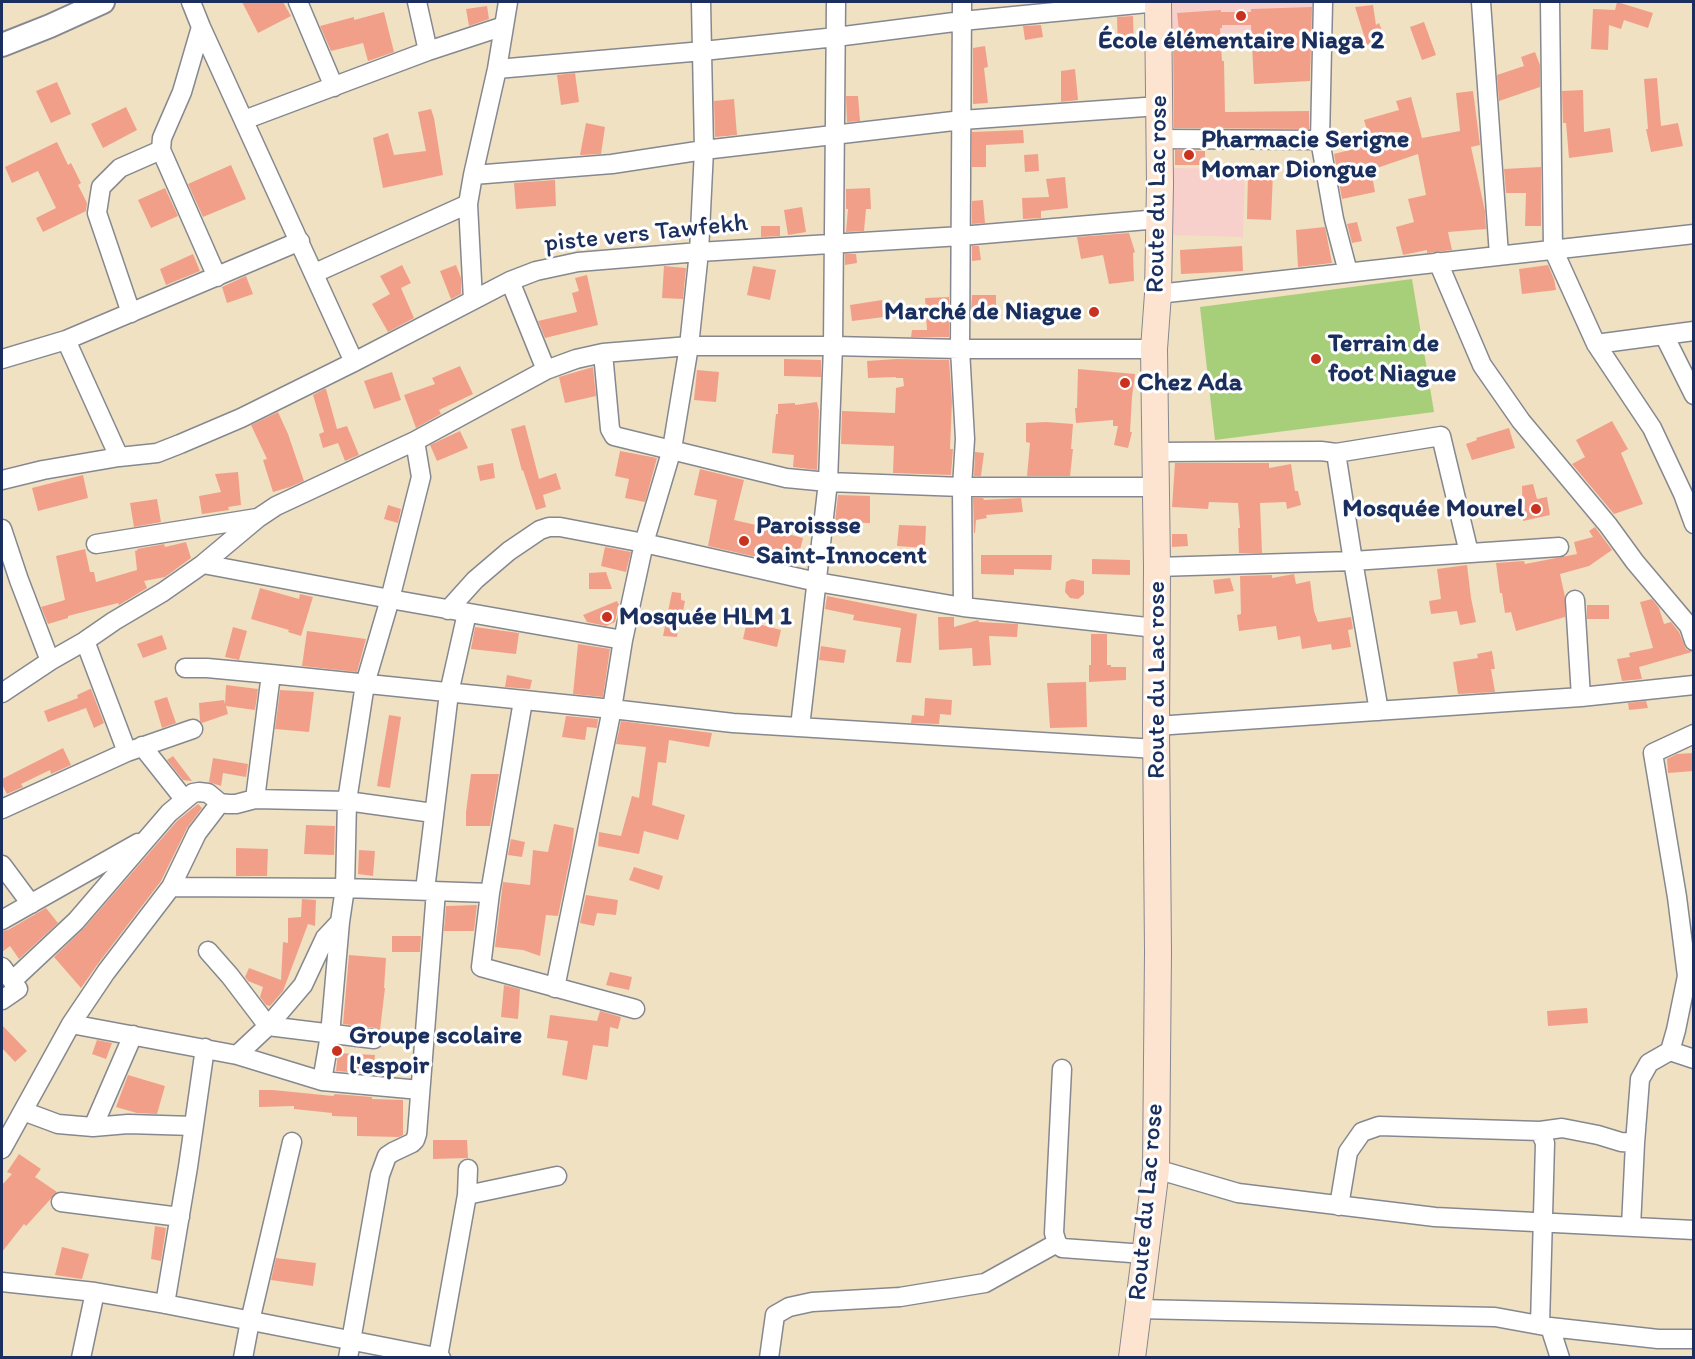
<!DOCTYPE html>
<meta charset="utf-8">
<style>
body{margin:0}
#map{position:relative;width:1695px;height:1359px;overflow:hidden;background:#f0e1c2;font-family:Itim,sans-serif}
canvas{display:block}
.frame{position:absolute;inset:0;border:3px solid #1b2f5e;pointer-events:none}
</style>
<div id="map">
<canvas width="1695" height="1359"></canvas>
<div class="frame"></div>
</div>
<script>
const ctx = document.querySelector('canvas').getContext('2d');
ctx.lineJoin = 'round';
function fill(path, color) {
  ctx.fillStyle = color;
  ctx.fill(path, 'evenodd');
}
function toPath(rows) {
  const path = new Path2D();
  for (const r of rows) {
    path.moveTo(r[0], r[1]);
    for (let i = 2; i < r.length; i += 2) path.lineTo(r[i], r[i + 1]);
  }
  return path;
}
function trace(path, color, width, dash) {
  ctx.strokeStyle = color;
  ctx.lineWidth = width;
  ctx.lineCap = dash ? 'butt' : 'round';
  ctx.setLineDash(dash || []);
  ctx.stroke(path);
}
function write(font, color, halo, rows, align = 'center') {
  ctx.font = font + ' Itim,sans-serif';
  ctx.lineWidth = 6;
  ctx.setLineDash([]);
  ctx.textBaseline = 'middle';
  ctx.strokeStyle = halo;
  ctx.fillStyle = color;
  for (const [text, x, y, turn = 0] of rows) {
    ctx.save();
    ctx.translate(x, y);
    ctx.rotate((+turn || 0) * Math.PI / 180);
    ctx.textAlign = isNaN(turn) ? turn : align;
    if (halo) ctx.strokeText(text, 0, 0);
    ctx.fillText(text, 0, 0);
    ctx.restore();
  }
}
fill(toPath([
 [1165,2,1317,2,1318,31,1164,34],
 [1170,168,1245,169,1243,237,1168,235]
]), '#f7d0cc');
fill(toPath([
 [1412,279,1434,412,1215,440,1200,307]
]), '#a7cf7a');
fill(toPath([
 [242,2,283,2,291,16,258,33],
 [1617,2,1653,13,1648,28,1624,20,1621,29,1609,25,1608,50,1591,49,1593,9,1615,10],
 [1373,5,1376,25,1379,23,1385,39,1367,45,1355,7],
 [487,6,489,19,469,26,466,9],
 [1312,7,1310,81,1254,84,1251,25,1222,25,1222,28,1220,28,1222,61,1224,61,1225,112,1309,111,1309,129,1174,128,1173,38,1180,39,1177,13,1221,10,1221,12,1251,12,1251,9],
 [384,12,394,52,368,61,363,43,331,51,320,26,354,17,354,20],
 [1133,16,1134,49,1118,49,1117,17],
 [1424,22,1436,55,1422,60,1410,27],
 [1041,25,1043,37,1025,40,1023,26],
 [985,46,988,67,984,68,988,103,973,104,973,48],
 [1535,52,1540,65,1540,87,1499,101,1497,75,1524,66,1521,57],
 [1075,69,1078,100,1061,102,1061,71],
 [575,73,579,102,561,105,557,75],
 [1657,78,1661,126,1678,123,1683,146,1651,152,1646,129,1648,129,1644,79],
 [57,82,71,114,51,123,36,91],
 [1583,90,1584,132,1610,128,1613,152,1569,158,1566,123,1563,123,1562,91],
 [1473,91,1480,145,1471,147,1485,211,1486,229,1448,232,1452,250,1427,253,1427,250,1403,255,1396,227,1414,222,1408,199,1426,195,1418,154,1371,170,1375,192,1342,199,1334,154,1404,136,1404,132,1368,133,1364,120,1399,110,1396,101,1411,97,1422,138,1460,131,1456,93],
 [846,96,858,96,860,121,847,122],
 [734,99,737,135,715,137,714,101],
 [126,107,137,130,103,148,91,124],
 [431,109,434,118,443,175,383,188,373,138,388,133,394,155,426,151,418,112],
 [586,123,605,127,601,154,580,155],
 [1023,130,1024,143,986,145,986,167,972,167,972,132],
 [57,142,68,165,71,163,81,183,78,185,87,203,86,211,43,232,36,218,56,208,38,171,12,183,5,167],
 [1175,150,1205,151,1205,165,1175,165],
 [1038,154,1039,171,1025,172,1024,155],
 [231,165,246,199,203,217,188,184],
 [1541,167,1541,226,1525,226,1526,193,1506,193,1504,169],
 [1248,172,1273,173,1271,220,1247,219],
 [1065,177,1068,208,1041,211,1041,218,1023,219,1022,198,1049,197,1046,179],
 [555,180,556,206,516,209,514,183],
 [165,188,178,216,151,228,138,200],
 [870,188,871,209,866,209,864,231,846,232,848,209,846,209,846,189],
 [983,200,985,223,972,224,972,201],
 [802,207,806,232,788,235,784,210],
 [1357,222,1362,241,1352,243,1347,224],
 [761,226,780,226,780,236,761,237],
 [1325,227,1332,263,1298,267,1296,230],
 [1129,233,1135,252,1133,253,1134,281,1109,284,1103,255,1081,259,1077,237],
 [972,246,979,246,981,260,972,261],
 [1242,246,1243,271,1181,274,1180,250],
 [193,254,200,271,166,285,160,269],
 [845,254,856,254,857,263,845,265],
 [402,265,411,283,401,288,414,318,388,332,372,304,390,294,380,276],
 [456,265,461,278,461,294,451,299,440,271],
 [1548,265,1554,279,1556,290,1522,294,1519,269],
 [664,266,686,268,683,299,662,298],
 [753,266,776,270,770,300,747,295],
 [587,275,598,325,545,338,538,321,577,312,572,293,579,291,575,278],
 [246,276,253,294,227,303,222,287],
 [972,295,996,295,996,311,971,312],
 [949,297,949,337,911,337,912,330,927,330,925,298],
 [882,300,884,317,852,321,850,305],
 [784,359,821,360,821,377,784,376],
 [897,359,949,360,952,401,950,449,953,449,951,475,893,473,894,446,841,444,842,411,895,413,896,388,904,386,903,378,896,378,896,377,868,378,867,361],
 [460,366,473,394,439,410,441,414,416,428,404,395,435,384,432,378],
 [593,367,596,396,565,403,559,377],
 [1078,369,1135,374,1132,397,1130,432,1132,432,1128,448,1114,445,1118,426,1113,426,1113,420,1076,423,1075,408,1077,408],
 [697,370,719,372,716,402,694,400],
 [392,372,401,400,374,409,364,381],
 [324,389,326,389,337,429,347,426,359,455,345,461,338,443,323,448,319,434,324,432,313,395],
 [817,402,819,411,817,470,793,467,794,455,772,453,776,414,778,414,778,404,795,403,795,405],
 [278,412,288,434,304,481,290,487,273,492,263,460,267,459,251,425],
 [1612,421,1628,449,1621,453,1643,504,1614,514,1572,464,1585,457,1576,440],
 [1046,422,1073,424,1071,449,1073,449,1070,476,1027,476,1030,443,1026,442,1026,423],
 [525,425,539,479,556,473,561,489,543,495,546,507,536,510,523,470,522,471,511,429],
 [1509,428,1515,448,1472,460,1466,444,1477,440,1476,438],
 [460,431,468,448,437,461,430,445],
 [620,451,657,458,645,502,625,498,629,479,615,476],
 [975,452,984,453,981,476,974,476],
 [493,463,495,478,480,481,477,466],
 [1175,463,1269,463,1269,468,1291,464,1295,491,1298,491,1301,505,1287,509,1286,502,1260,503,1262,553,1239,553,1238,528,1240,528,1238,503,1209,502,1208,509,1172,507],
 [700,469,744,480,734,520,778,530,777,531,803,538,796,566,708,546,717,500,694,495],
 [238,472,241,505,228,507,229,510,202,514,199,496,221,492,215,474],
 [83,475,88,498,38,511,32,488],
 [1533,484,1537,499,1547,497,1550,515,1523,521,1522,486],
 [838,495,870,496,870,523,835,522],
 [973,498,983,498,984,500,1021,498,1023,512,986,515,987,518,976,520,975,533,974,533],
 [157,499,161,522,134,527,130,503],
 [388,505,401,509,398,523,384,519],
 [899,525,926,526,925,548,897,546],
 [1595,527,1612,550,1589,566,1560,574,1565,597,1565,617,1516,631,1511,612,1505,613,1502,593,1500,593,1496,563,1524,561,1525,564,1577,554,1574,542,1593,537,1589,531],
 [1172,534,1187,534,1188,546,1172,547],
 [186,542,191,558,165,577,144,581,147,588,119,605,118,603,68,616,68,618,48,624,41,607,65,600,56,556,85,549,90,572,94,572,96,582,137,570,135,551,138,550,137,549,164,544,165,547],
 [605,547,631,552,626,572,601,566],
 [981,555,1052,555,1051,570,1014,569,1014,575,981,574],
 [1092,559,1130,560,1130,575,1092,574],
 [1467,565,1471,598,1476,622,1460,625,1457,611,1431,614,1429,601,1441,599,1437,569],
 [606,572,612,589,589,589,589,573],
 [1294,574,1296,584,1310,581,1314,611,1318,622,1351,617,1353,629,1348,630,1351,647,1332,650,1331,644,1302,649,1300,636,1278,640,1276,626,1239,631,1237,615,1241,614,1240,576,1272,575,1272,578],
 [1230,578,1234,591,1215,594,1213,580],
 [1072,579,1084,581,1084,594,1078,599,1070,598,1065,592,1066,582],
 [260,588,299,599,300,594,313,597,301,636,288,632,289,630,251,619],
 [672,592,681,593,681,600,685,601,681,621,679,620,677,637,663,636],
 [827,596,917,614,911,663,896,662,901,628,853,620,854,615,825,609],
 [1652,599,1659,608,1664,624,1671,622,1679,632,1686,649,1692,652,1639,667,1642,679,1622,681,1617,659,1630,657,1629,653,1653,648,1640,602],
 [617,601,619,605,615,622,606,626,587,622,583,615],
 [1587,605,1609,605,1609,619,1587,619],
 [938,617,954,617,954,627,978,620,979,622,1018,624,1017,637,989,636,991,665,973,666,972,648,939,650],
 [747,621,781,630,777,647,743,639],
 [233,627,247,631,239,660,225,657],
 [475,627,519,633,516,654,471,649],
 [307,631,366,639,357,672,302,666],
 [1091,634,1107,634,1107,665,1111,665,1111,667,1126,667,1126,680,1089,682,1089,665,1091,665],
 [162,635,167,649,143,658,137,644],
 [578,644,610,649,603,697,573,694],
 [821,646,846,650,844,663,819,660],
 [1492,651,1495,669,1491,669,1495,692,1458,694,1453,662,1478,658,1477,654],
 [507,675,532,680,530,689,505,687],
 [1086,682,1087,727,1050,728,1047,683],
 [226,685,258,689,255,710,226,706,228,714,202,723,200,721,199,703,224,700,225,704],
 [90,689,91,689,104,723,94,728,86,708,48,722,44,711,78,698,77,695],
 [280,690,314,692,309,732,275,729],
 [167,697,176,723,162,728,154,701],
 [925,698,952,700,951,715,940,714,939,724,911,723,912,715,924,716],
 [1646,701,1648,708,1629,710,1628,703],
 [389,715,401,717,390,788,377,786],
 [566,716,598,719,597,728,587,727,585,740,562,737],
 [621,721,712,733,709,747,669,740,666,763,658,762,652,805,685,815,678,840,644,831,639,854,598,846,599,832,621,836,632,796,639,798,646,747,616,744],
 [63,748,71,765,51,774,50,770,21,784,23,787,7,794,2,784,2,779],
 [1694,753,1694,771,1668,773,1667,759,1677,754],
 [173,756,192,781,183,780,167,760],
 [213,758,248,764,246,777,223,773,221,786,209,782],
 [471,774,499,774,490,826,466,826,466,812],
 [198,804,202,808,187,828,161,881,97,965,81,988,54,957,84,928,177,821],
 [554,824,574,828,572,849,558,916,546,915,540,956,523,950,495,947,503,882,530,885,533,850,548,852],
 [306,825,335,826,334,855,304,854],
 [511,839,525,842,522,857,508,855],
 [236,848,268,849,267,876,236,876],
 [359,850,375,851,373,876,358,874],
 [634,867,663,876,659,890,629,880],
 [586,895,618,900,616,915,597,913,594,926,580,923],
 [302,899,316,900,315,926,308,924,283,991,270,1006,266,1005,260,997,263,987,248,981,245,977,249,968,281,980,283,942,288,943,288,918,301,917],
 [477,905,474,931,444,931,446,906],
 [46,908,58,923,19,959,10,946,2,952,2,931,8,930],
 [392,936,421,936,420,952,392,952],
 [349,955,386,958,384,988,385,988,380,1030,375,1028,343,1024],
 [610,972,632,977,629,990,606,985],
 [504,985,520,989,518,1019,501,1017],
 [1587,1008,1588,1023,1548,1026,1547,1011],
 [600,1011,621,1017,618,1029,610,1027,608,1047,593,1045,587,1080,562,1075,568,1041,547,1038,550,1015,597,1021],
 [2,1025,27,1051,15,1062,2,1048],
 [97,1040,112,1043,106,1059,92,1054],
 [338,1053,375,1055,373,1074,336,1071],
 [128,1075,165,1086,157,1114,137,1113,116,1107],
 [259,1090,273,1090,333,1096,335,1094,372,1097,372,1099,403,1100,403,1135,399,1137,357,1136,357,1117,332,1116,332,1113,294,1109,294,1106,259,1107],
 [433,1140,467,1140,468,1158,433,1159],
 [19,1154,41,1169,35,1177,57,1192,26,1226,24,1224,2,1252,2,1185,12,1174,7,1172],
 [155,1226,166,1228,161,1261,151,1259],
 [62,1247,89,1254,82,1279,55,1275],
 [276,1258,316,1263,313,1286,271,1280]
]), '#f29f89');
const minor = toPath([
 [191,2,201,27,354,362],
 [298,2,334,87],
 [417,2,428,51],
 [962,2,960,349,965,439,962,487,963,607],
 [1323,2,1320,140,1334,219,1348,272],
 [1481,2,1499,255],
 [1550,2,1553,249,1596,344,1652,428,1683,494,1694,524],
 [201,27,182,92,162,138,161,150,217,277],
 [497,69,703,51,836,37,962,21,1158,2],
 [244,120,428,51,504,26],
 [1159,139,1320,140],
 [473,175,612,164,704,150,962,120,1159,106],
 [1438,262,1482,365,1521,421,1608,525,1635,562,1689,626,1694,641],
 [315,273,468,204],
 [510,281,546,370],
 [1158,294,1694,234],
 [473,300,468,204,473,175,497,69,508,2],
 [131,313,97,213,101,187,120,168,161,150],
 [1664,335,1694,395],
 [66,340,119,457],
 [1596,344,1694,331],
 [603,353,610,429,614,436,786,478,828,482,962,487,1155,487],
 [2,359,66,340,300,241],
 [1155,452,1321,451,1336,453,1353,561,1379,711],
 [1336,453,1441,436,1469,553],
 [2,480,43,470,119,457,157,453,180,444,241,418,354,362,510,281,536,271,578,262,699,252,961,236,1159,219],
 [2,529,19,580,50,661],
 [96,544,257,518],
 [203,564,390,599,623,640],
 [1157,567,1353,561,1559,547],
 [1575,600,1581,697],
 [448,610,475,580,509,551,540,530,549,527,560,527,644,543,817,582,963,607,1156,628],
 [85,641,127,752],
 [185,668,207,668,271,674,612,709,733,723,1156,749],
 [2,693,50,661,85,641,114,621,163,592,203,564,258,518,276,506,415,441,546,370,576,359,603,353,689,346,833,346,960,349,1154,349],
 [523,701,490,893,481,967,635,1009],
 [1156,726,1581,697,1694,685],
 [800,727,828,482,833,346,836,2],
 [142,746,184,799],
 [255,799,271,674],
 [2,809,127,752,193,729],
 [2,865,31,904],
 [171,887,345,888,490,893],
 [425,890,449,693,467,613],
 [2,920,138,843],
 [208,951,230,976,268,1026,374,1039],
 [2,967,18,989,2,1000],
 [12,981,76,921,169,813,193,793,199,792,208,793,220,803,228,804,236,804,255,799,347,801,433,813],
 [555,988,612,709,623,640,644,543,672,449,689,346,699,252,704,150,701,2],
 [71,1024,237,1055,322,1081,420,1090],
 [1670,1051,1694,1059],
 [237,1055,268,1026,303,985,325,938,340,922],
 [1062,1069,1054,1233,1057,1243,1062,1248,1145,1254],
 [322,1081,330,1035,340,922,345,888,347,801,365,684,390,599,421,477,415,441],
 [23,1111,58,1124,93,1127,128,1124,194,1126],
 [93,1127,133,1035],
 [1540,1131,1562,1128,1598,1135,1621,1142,1635,1143,1631,1227],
 [1635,1143,1640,1079,1649,1063,1670,1051,1676,1030,1687,976,1677,897,1653,753,1694,734],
 [2,1149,71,1024,106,972,171,887,197,833,220,803],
 [1156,1169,1238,1193,1435,1217,1694,1230],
 [467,1195,557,1176],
 [61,1202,180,1217],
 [1339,1206,1348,1152,1362,1132,1379,1126,1540,1131,1545,1143,1540,1325],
 [2,1282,95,1292,165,1304,441,1358],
 [165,1304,188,1167,205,1048],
 [1138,1309,1495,1317,1550,1327,1658,1339,1694,1339],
 [1550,1327,1560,1358],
 [438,1357,467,1195,468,1169],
 [81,1358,95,1292],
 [243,1358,250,1321,292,1142],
 [348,1358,380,1175,387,1156,393,1152,412,1143,415,1140,417,1134,436,891],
 [769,1358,775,1315,789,1307,812,1302,900,1297,985,1283,1057,1243]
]);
const tertiary = toPath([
 [2,45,50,26,103,2]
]);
const secondary = toPath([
 [1132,1358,1156,1169,1158,952,1156,726,1157,567,1154,349,1158,294,1160,184,1158,2]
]);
trace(minor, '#868890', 21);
trace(tertiary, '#868890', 26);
trace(secondary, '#868890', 28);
trace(minor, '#fff', 18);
trace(tertiary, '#fff', 22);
trace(secondary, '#fde4d1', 26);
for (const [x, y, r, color] of [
 [1241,16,6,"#c8321e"],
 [1189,155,6,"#c8321e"],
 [1094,312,6,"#c8321e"],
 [1316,359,6,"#c8321e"],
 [1125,383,6,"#c8321e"],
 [1536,509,6,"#c8321e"],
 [744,541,6,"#c8321e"],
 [607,617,6,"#c8321e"],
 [337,1051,6,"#c8321e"]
]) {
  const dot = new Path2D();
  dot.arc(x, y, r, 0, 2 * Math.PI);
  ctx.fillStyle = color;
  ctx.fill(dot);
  trace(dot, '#fff', 2);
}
write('bold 26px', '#1b2f5e', '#fff', [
 ["École élémentaire Niaga 2",1241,41,"center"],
 ["Pharmacie Serigne",1201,140],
 ["Momar Diongue",1201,170],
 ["Marché de Niague",1082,312,"right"],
 ["Terrain de",1328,344],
 ["foot Niague",1328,374],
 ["Chez Ada",1137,383],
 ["Mosquée Mourel",1524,509,"right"],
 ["Paroissse",756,526],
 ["Saint-Innocent",756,556],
 ["Mosquée HLM 1",619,617],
 ["Groupe scolaire",349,1036],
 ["l'espoir",349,1066]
], 'left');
write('26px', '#1b2f5e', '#fff', [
 ["Route du Lac rose",1158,194,-89],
 ["piste vers Tawfekh",646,234,-6],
 ["Route du Lac rose",1157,680,-90],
 ["Route du Lac rose",1147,1202,-85]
]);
</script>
